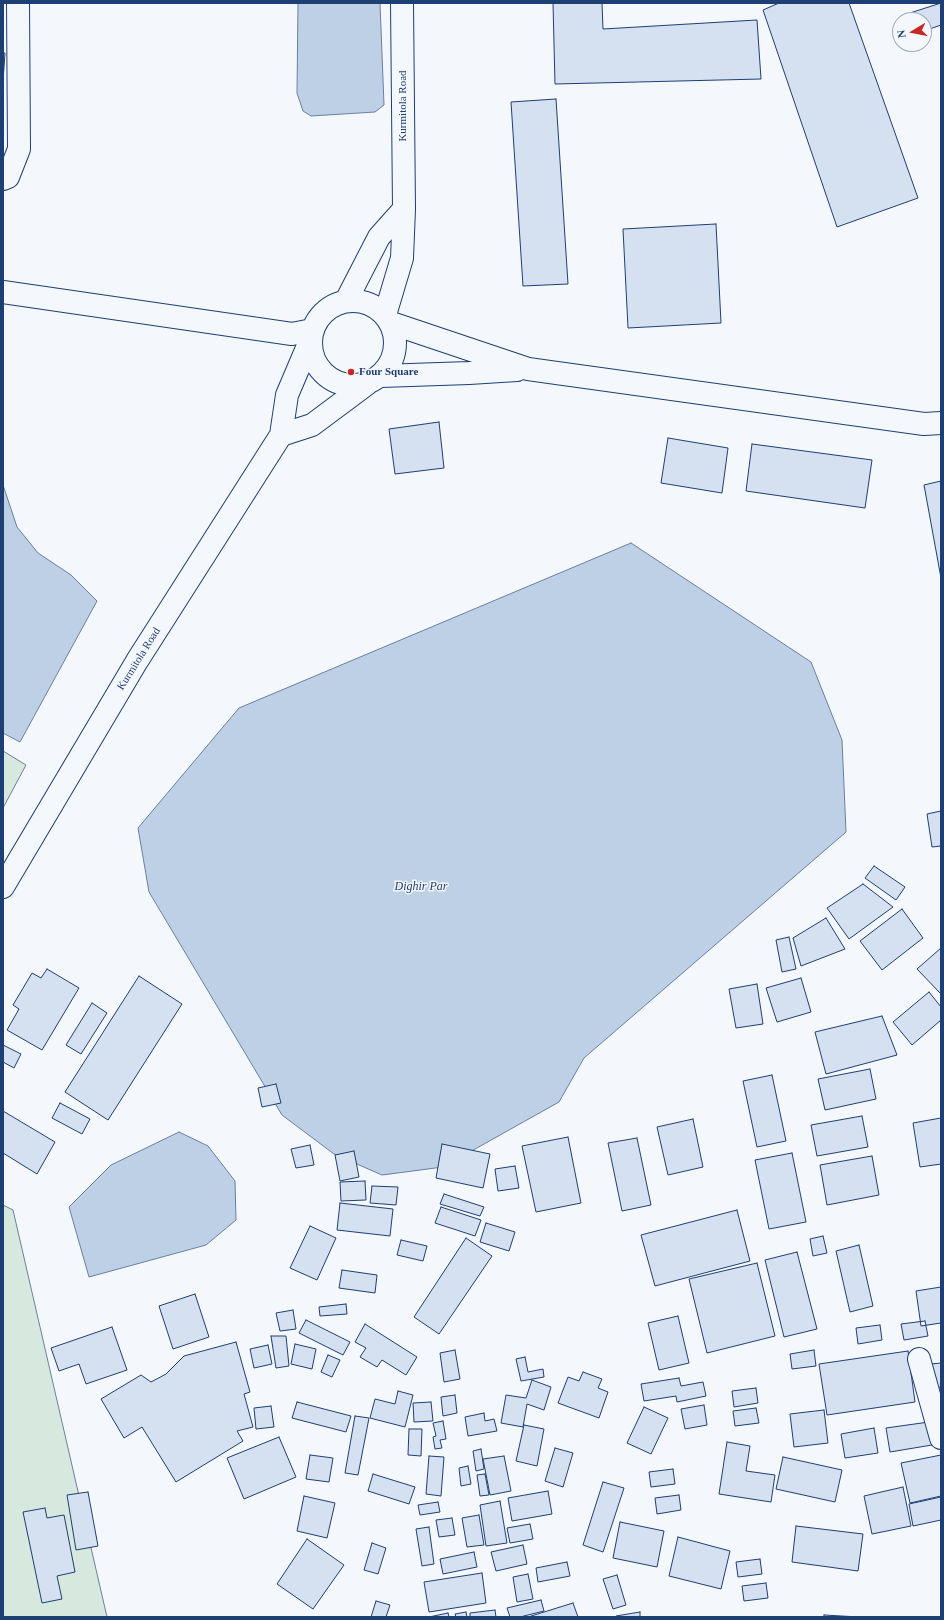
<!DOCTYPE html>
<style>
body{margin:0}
#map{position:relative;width:944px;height:1620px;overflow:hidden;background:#f4f7fb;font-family:"Times New Roman",serif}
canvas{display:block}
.frame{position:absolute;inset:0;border:4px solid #1d3f73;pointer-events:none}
.north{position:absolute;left:892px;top:12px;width:40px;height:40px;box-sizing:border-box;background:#f4f7fb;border:1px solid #9eadc5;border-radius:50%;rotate:260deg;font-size:11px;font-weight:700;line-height:16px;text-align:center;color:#1d3f73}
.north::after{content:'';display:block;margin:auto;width:14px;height:18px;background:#c62828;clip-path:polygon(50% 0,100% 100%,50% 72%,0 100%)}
</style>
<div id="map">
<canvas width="944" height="1620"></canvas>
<div class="frame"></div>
<div class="north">N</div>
</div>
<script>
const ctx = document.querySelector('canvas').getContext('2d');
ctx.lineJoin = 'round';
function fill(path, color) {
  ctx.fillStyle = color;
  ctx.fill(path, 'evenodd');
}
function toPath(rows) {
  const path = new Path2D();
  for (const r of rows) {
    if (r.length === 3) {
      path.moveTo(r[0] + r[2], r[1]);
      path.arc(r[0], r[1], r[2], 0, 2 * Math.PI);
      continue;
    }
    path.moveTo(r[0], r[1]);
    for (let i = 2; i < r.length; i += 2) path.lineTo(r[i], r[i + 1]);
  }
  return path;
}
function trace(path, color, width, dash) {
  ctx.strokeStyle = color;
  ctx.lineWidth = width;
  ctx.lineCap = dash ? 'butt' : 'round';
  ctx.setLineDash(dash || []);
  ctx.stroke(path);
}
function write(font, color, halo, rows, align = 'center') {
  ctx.font = font + ' "Times New Roman",serif';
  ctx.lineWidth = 3;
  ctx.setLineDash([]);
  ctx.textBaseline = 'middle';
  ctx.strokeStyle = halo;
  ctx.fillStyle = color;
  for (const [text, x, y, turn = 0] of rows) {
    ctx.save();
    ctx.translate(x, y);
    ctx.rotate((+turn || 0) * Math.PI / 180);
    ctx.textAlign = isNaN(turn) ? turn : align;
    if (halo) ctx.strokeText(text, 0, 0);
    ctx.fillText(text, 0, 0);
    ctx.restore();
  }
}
const green = toPath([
 [3,751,26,765,3,808,3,751],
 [3,1205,13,1210,107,1617,3,1617,3,1205]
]);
fill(green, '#d7e8df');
trace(green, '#687fa3', 1);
const water = toPath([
 [298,3,380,3,384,105,375,112,311,116,303,111,297,93,298,3],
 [3,485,17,527,38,553,71,575,97,601,20,742,3,733,3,485],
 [631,543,811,662,842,740,846,832,584,1058,559,1102,443,1167,382,1175,334,1154,282,1115,149,892,138,828,239,708,631,543],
 [179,1132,208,1146,235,1181,236,1220,206,1245,89,1277,69,1207,111,1165,179,1132]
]);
fill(water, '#bed0e5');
trace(water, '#687fa3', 1);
const building = toPath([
 [553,3,602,3,603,29,757,20,761,79,555,84,553,3],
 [779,3,849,3,918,198,837,227,763,10,779,3],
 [941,3,941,25,924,31,924,20,912,20,910,13,941,3],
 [3,53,5,53,3,81,3,53],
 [556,99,568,284,523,286,511,102,556,99],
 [716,224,721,323,628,328,623,229,716,224],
 [439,422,444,468,395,474,389,429,439,422],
 [668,438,728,448,722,493,661,483,668,438],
 [752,444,872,460,865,508,746,491,752,444],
 [941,481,941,578,924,485,941,481],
 [941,811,941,846,932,847,927,814,941,811],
 [874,866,905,887,896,900,865,878,874,866],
 [863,884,893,907,849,939,827,908,863,884],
 [902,909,923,938,882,970,860,941,902,909],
 [826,918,845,949,801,966,793,938,826,918],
 [789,937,796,969,782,972,776,940,789,937],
 [941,948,941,994,917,969,941,948],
 [47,969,79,988,42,1050,7,1030,19,1009,13,1005,32,973,41,978,47,969],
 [139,976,182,1004,108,1120,65,1092,139,976],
 [801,978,811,1012,777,1022,766,988,801,978],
 [757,984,763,1024,736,1028,729,989,757,984],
 [929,992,941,1007,941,1020,912,1045,893,1022,929,992],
 [92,1003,107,1013,81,1054,66,1045,92,1003],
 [882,1016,897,1055,826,1074,815,1032,882,1016],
 [3,1045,21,1054,14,1068,3,1062,3,1045],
 [870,1069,876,1099,825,1110,818,1079,870,1069],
 [772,1075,786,1141,757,1147,743,1081,772,1075],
 [276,1084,281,1103,262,1107,258,1088,276,1084],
 [60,1103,90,1119,82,1134,52,1118,60,1103],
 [3,1111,55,1142,37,1174,3,1153,3,1111],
 [862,1116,868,1147,817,1156,811,1125,862,1116],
 [941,1118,941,1164,920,1167,913,1123,941,1118],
 [693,1119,703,1167,668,1175,657,1127,693,1119],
 [568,1137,581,1203,536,1212,522,1146,568,1137],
 [637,1138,651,1205,622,1211,608,1143,637,1138],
 [442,1144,490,1154,483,1188,436,1178,442,1144],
 [310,1145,314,1165,296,1168,291,1149,310,1145],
 [354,1151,359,1177,340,1181,335,1155,354,1151],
 [792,1153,806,1222,769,1229,755,1160,792,1153],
 [872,1156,879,1195,827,1205,820,1165,872,1156],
 [515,1166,519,1188,498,1191,495,1169,515,1166],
 [365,1181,366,1200,341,1201,340,1182,365,1181],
 [372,1186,398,1187,396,1205,370,1203,372,1186],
 [444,1194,484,1207,480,1216,440,1204,444,1194],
 [340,1203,393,1209,390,1236,337,1230,340,1203],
 [441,1207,481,1220,475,1236,435,1223,441,1207],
 [737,1210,750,1261,655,1286,641,1235,737,1210],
 [486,1223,515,1232,509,1251,480,1242,486,1223],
 [310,1226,336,1238,317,1280,290,1268,310,1226],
 [823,1236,827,1253,813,1256,810,1239,823,1236],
 [466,1238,492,1256,439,1334,414,1317,466,1238],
 [401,1240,427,1246,423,1261,397,1255,401,1240],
 [859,1245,873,1306,850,1312,836,1251,859,1245],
 [797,1252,817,1329,784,1337,765,1260,797,1252],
 [757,1263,775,1336,707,1353,689,1279,757,1263],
 [342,1270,377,1275,375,1293,339,1288,342,1270],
 [941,1287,941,1323,921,1326,916,1291,941,1287],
 [195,1294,209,1337,173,1349,159,1306,195,1294],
 [346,1304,347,1314,320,1316,319,1307,346,1304],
 [293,1310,296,1329,280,1331,276,1313,293,1310],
 [678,1316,689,1363,659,1370,648,1323,678,1316],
 [306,1320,350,1342,343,1355,299,1333,306,1320],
 [925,1321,928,1336,904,1340,901,1324,925,1321],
 [365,1324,417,1357,406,1375,382,1360,377,1367,360,1357,366,1348,355,1342,365,1324],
 [880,1325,882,1340,858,1344,856,1328,880,1325],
 [112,1327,127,1370,86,1384,79,1364,59,1371,51,1348,112,1327],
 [271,1336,286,1336,289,1366,276,1368,271,1336],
 [236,1342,250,1392,244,1394,253,1427,237,1431,243,1441,176,1482,142,1427,124,1438,101,1399,141,1375,151,1382,166,1374,184,1356,236,1342],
 [295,1344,316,1349,312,1369,291,1364,295,1344],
 [268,1345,272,1364,254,1368,250,1349,268,1345],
 [455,1350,460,1379,444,1382,440,1353,455,1350],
 [814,1350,816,1366,792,1369,790,1354,814,1350],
 [908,1351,915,1402,827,1415,819,1364,908,1351],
 [328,1355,340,1360,332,1377,321,1372,328,1355],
 [525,1357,528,1372,543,1369,544,1377,521,1381,516,1359,525,1357],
 [941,1363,941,1387,935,1388,931,1364,941,1363],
 [583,1372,602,1379,598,1388,608,1392,599,1418,558,1403,568,1377,579,1381,583,1372],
 [679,1378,681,1386,703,1382,706,1396,677,1402,676,1396,644,1401,641,1384,679,1378],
 [532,1380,551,1387,544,1410,527,1404,523,1427,501,1423,506,1395,526,1398,532,1380],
 [756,1388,758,1403,734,1407,732,1391,756,1388],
 [398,1391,413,1395,405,1427,370,1418,375,1399,395,1404,398,1391],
 [455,1395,457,1413,443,1416,441,1397,455,1395],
 [297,1402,351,1416,346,1432,292,1418,297,1402],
 [431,1402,433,1421,414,1422,413,1403,431,1402],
 [704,1405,707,1425,685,1429,681,1409,704,1405],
 [271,1406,274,1427,256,1429,254,1408,271,1406],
 [644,1407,668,1418,651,1454,627,1443,644,1407],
 [756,1408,759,1423,735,1426,733,1411,756,1408],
 [824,1410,828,1443,794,1447,790,1414,824,1410],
 [484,1413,485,1421,494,1419,497,1431,468,1436,465,1417,484,1413],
 [355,1416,369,1418,358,1475,345,1473,355,1416],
 [443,1421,446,1439,440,1440,442,1448,435,1449,433,1437,436,1436,433,1423,443,1421],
 [929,1422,932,1445,890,1452,886,1428,929,1422],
 [524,1425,544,1429,537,1466,516,1461,524,1425],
 [874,1428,878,1453,845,1458,841,1434,874,1428],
 [409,1429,422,1429,421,1456,408,1455,409,1429],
 [279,1437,296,1477,244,1499,227,1458,279,1437],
 [727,1442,750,1446,746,1471,775,1475,771,1502,719,1494,727,1442],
 [555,1448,573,1453,563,1487,545,1481,555,1448],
 [481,1449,484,1469,476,1471,473,1451,481,1449],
 [310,1455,333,1458,329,1482,306,1479,310,1455],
 [941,1455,941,1496,910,1503,901,1463,941,1455],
 [429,1456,444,1457,441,1496,426,1494,429,1456],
 [504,1456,511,1491,490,1495,483,1459,504,1456],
 [783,1457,842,1470,835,1502,776,1489,783,1457],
 [468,1466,471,1484,461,1486,459,1468,468,1466],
 [673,1469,675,1484,651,1487,649,1472,673,1469],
 [373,1474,415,1487,409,1504,368,1491,373,1474],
 [485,1474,489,1495,480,1496,477,1475,485,1474],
 [603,1482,624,1488,603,1552,583,1545,603,1482],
 [903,1487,911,1526,872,1534,864,1496,903,1487],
 [548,1491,552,1514,512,1521,508,1498,548,1491],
 [88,1492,98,1546,76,1550,67,1495,88,1492],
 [679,1495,681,1510,657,1514,655,1498,679,1495],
 [304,1496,335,1503,327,1538,297,1531,304,1496],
 [941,1497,941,1520,913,1526,909,1504,941,1497],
 [500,1501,507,1543,486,1546,480,1505,500,1501],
 [438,1502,440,1512,420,1515,418,1505,438,1502],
 [45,1508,47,1518,64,1515,75,1572,57,1576,62,1599,42,1603,23,1512,45,1508],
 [479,1515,484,1545,467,1547,462,1518,479,1515],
 [452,1518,455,1535,439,1537,436,1520,452,1518],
 [620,1522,664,1531,657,1567,613,1558,620,1522],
 [530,1524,533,1539,510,1543,507,1528,530,1524],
 [796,1526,863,1534,858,1571,792,1562,796,1526],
 [429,1527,434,1564,422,1566,416,1529,429,1527],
 [678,1537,730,1551,721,1589,669,1576,678,1537],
 [307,1539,344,1565,313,1609,277,1584,307,1539],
 [372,1543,386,1548,378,1574,364,1570,372,1543],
 [523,1545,527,1564,496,1571,491,1552,523,1545],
 [474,1552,477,1567,443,1574,440,1559,474,1552],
 [760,1559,762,1574,738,1577,736,1562,760,1559],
 [567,1562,570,1576,538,1582,536,1568,567,1562],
 [482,1573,486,1603,429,1612,424,1582,482,1573],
 [528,1574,533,1599,517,1602,513,1577,528,1574],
 [617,1575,626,1605,613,1609,603,1579,617,1575],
 [766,1583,768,1598,744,1601,742,1586,766,1583],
 [541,1600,544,1611,520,1617,510,1617,507,1608,541,1600],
 [376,1601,390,1605,386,1617,371,1617,376,1601],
 [573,1603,578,1617,528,1617,573,1603],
 [495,1610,496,1617,470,1617,470,1613,495,1610],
 [466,1612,467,1617,456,1617,455,1614,466,1612],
 [640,1612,640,1617,616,1617,616,1616,640,1612],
 [448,1613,449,1617,429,1617,448,1613],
 [824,1615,859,1617,860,1617,824,1617,824,1615]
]);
fill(building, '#d5e0f0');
trace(building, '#1d3f73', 1);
const minor = toPath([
 [3,179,8,177,19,149,18,3],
 [3,292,292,334,312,330],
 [353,343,42],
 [346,301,379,237,404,209],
 [385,315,402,258,404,209,402,3],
 [391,323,528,369,924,424,941,423],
 [381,376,469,373,517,370],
 [281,435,312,425,367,384],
 [3,887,137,661,281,435,287,395,310,341],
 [919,1359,941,1438]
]);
trace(minor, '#1d3f73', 24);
trace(minor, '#f4f7fb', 22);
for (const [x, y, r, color] of [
 [351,372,4,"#c62828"]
]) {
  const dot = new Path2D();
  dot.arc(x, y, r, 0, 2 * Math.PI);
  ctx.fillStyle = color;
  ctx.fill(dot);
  trace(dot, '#f4f7fb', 1.5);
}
write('11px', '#1d3f73', '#f4f7fb', [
 ["Kurmitola Road",403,106,-90],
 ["Kurmitola Road",139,659,-58]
]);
write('bold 11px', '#1d3f73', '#f4f7fb', [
 ["Four Square",359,372]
], 'left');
write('italic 12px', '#1d3f73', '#f4f7fb', [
 ["Dighir Par",421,887]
]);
</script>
